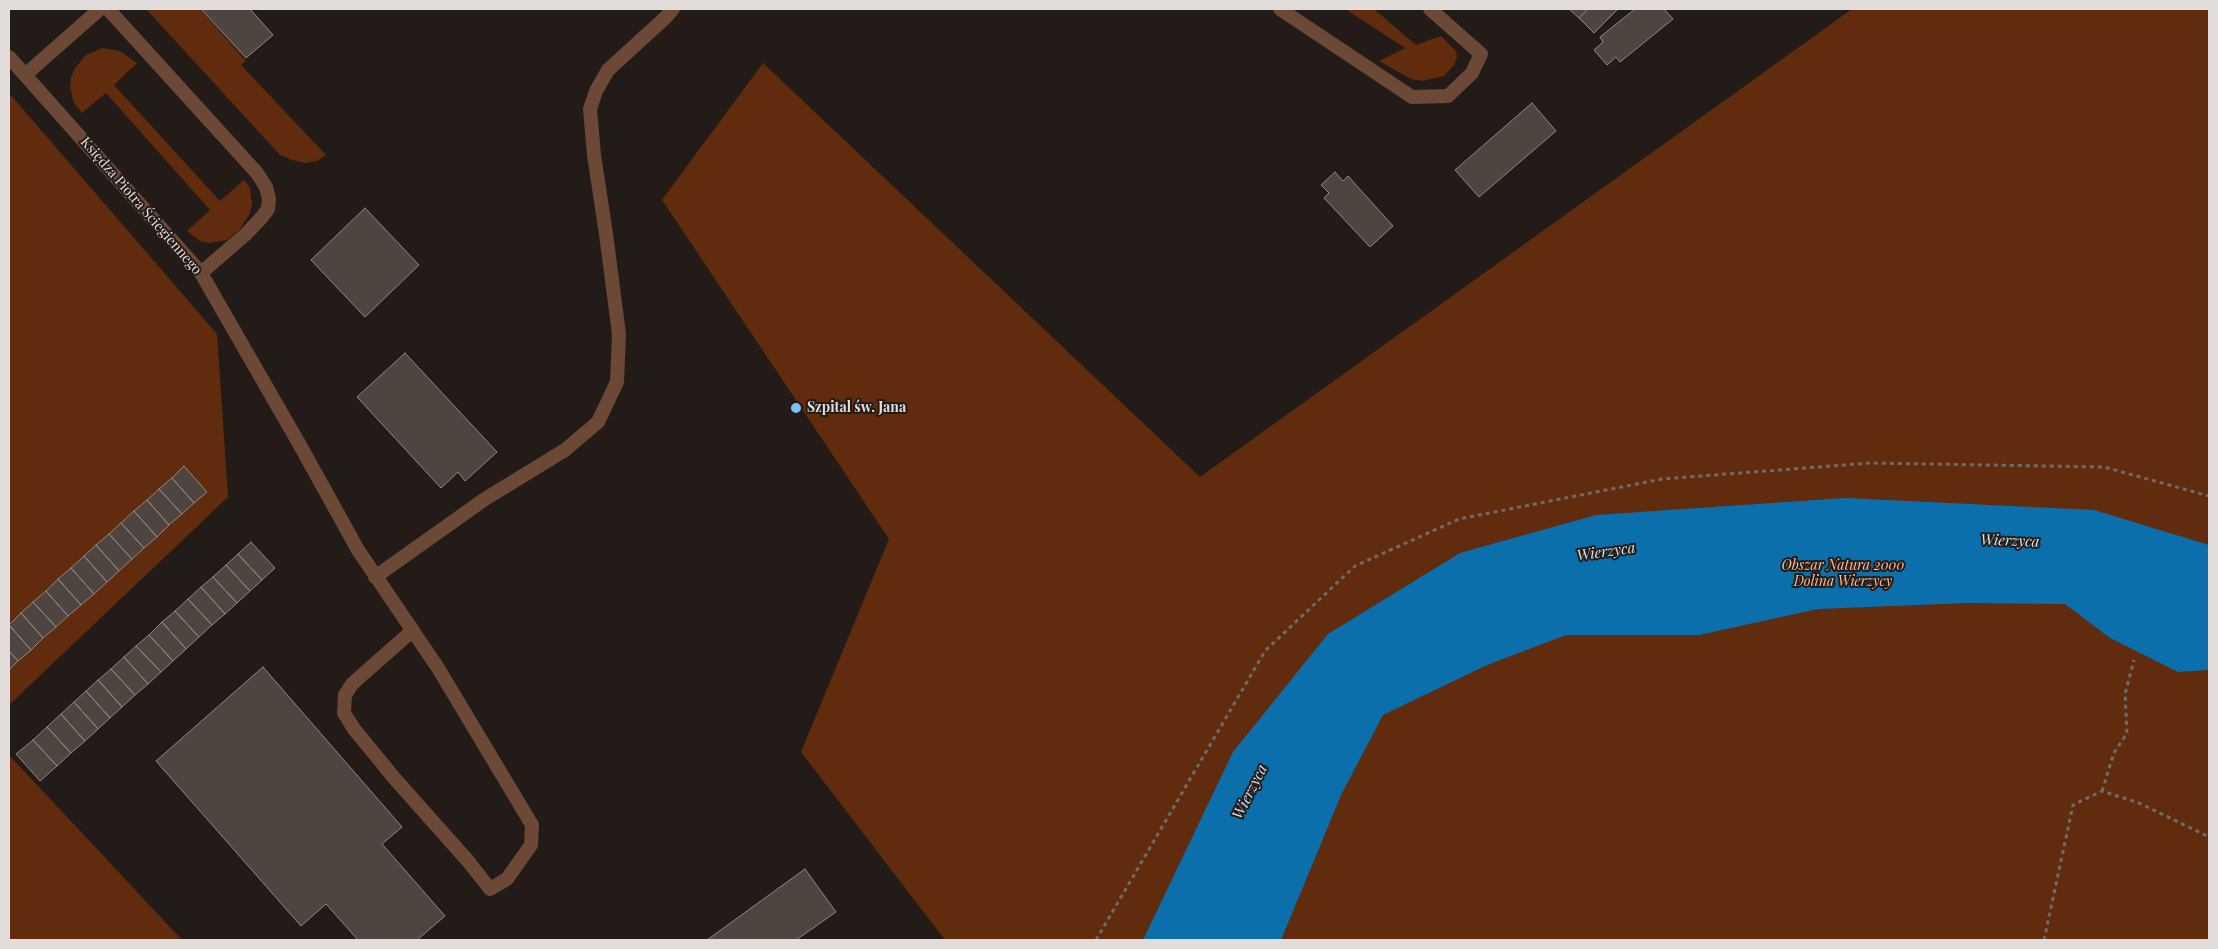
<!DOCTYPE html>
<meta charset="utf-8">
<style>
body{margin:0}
#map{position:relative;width:2218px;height:949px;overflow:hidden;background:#231b17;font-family:"Playfair Display",serif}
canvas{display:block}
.frame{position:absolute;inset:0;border:10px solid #e2dcda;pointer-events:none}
</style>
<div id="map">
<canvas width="2218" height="949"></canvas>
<div class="frame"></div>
</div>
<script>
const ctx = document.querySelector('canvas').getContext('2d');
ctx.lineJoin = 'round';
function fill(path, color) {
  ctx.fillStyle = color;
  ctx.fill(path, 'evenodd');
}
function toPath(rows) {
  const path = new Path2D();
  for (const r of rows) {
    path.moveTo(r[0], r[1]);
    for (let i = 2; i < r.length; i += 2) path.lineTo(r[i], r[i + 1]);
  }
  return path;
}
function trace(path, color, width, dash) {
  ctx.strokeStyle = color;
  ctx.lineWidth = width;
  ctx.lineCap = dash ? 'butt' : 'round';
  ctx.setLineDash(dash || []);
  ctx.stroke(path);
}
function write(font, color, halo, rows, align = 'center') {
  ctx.font = font + ' "Playfair Display",serif';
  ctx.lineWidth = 4;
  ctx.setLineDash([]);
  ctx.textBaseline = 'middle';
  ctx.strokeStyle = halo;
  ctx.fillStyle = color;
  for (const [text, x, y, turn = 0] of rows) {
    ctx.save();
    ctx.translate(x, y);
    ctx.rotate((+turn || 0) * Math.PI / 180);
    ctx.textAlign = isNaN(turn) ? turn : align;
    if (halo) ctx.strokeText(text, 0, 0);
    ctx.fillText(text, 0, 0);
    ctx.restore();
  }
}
fill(toPath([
 [146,9,200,9,246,61,241,65,326,155,317,161,305,163,292,160,280,155],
 [1345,9,1374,9,1416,45,1441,36,1456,51,1457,57,1454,65,1444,76,1422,81,1411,79,1379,61,1405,48],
 [1852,9,2209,9,2209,940,945,940,801,752,889,539,662,200,763,63,1200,477],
 [103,48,120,51,137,63,114,85,220,201,244,180,250,188,252,204,249,215,239,230,227,240,209,243,200,241,187,231,210,210,106,93,82,113,74,103,70,87,71,77,75,68,86,55],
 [9,93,217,334,228,497,9,705],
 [9,755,38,786,182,940,9,940]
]), '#602c0d');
fill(toPath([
 [1845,498,2094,510,2209,545,2209,670,2178,672,2110,638,2065,604,1967,603,1818,609,1699,635,1566,635,1487,665,1383,715,1342,793,1281,940,1143,940,1233,752,1328,634,1460,553,1596,515]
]), '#0b6fac');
const building = toPath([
 [201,9,250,9,273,35,246,58,201,9],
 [1569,9,1588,9,1579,18,1569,9],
 [1588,9,1618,9,1594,33,1579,18,1588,9],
 [1635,9,1664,9,1673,19,1620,62,1616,57,1607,65,1594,50,1603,42,1600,37,1635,9],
 [1532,103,1556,131,1479,197,1455,170,1532,103],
 [1335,172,1343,181,1348,176,1393,226,1370,247,1324,198,1329,193,1321,185,1335,172],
 [365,208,419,265,365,317,311,260,365,208],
 [405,353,497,452,465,481,458,472,441,488,357,397,405,353],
 [184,466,207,492,194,503,172,478,184,466],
 [172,478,194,503,182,514,159,489,172,478],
 [159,489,182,514,169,525,147,500,159,489],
 [147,500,169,525,157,537,134,511,147,500],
 [134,511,157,537,144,548,121,523,134,511],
 [121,523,144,548,132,559,109,534,121,523],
 [109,534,132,559,119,571,96,545,109,534],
 [251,542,275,568,262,580,238,554,251,542],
 [96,545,119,571,107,582,84,556,96,545],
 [238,554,262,580,250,591,226,565,238,554],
 [84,556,107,582,94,594,71,568,84,556],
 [226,565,250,591,237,603,213,577,226,565],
 [71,568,94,594,81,605,58,579,71,568],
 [213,577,237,603,225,614,201,587,213,577],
 [58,579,81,605,68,616,46,591,58,579],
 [201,587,225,614,212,625,188,599,201,587],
 [46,591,68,616,56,627,33,602,46,591],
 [188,599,212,625,199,637,175,611,188,599],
 [33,602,56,627,43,638,21,613,33,602],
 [175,611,199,637,186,649,162,622,175,611],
 [21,613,43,638,31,650,9,625,21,613],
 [162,622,186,649,173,661,149,635,162,622],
 [9,625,31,650,18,661,9,651,9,625],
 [149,635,173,661,161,672,136,646,149,635],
 [136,646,161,672,148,684,124,657,136,646],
 [9,651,18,661,9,670,9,651],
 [124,657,148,684,135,695,111,669,124,657],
 [263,667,402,827,382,844,445,916,417,940,358,940,326,904,301,926,156,761,263,667],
 [111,669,135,695,122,707,98,680,111,669],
 [98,680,122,707,110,718,86,691,98,680],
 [86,691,110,718,98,729,74,702,86,691],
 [74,702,98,729,85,741,61,714,74,702],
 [61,714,85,741,71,753,47,727,61,714],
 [47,727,71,753,57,766,33,740,47,727],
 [33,740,57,766,40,781,16,754,33,740],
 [805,869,836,912,796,940,707,940,805,869]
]);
fill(building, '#4e4440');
trace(building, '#928782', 1);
trace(toPath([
 [2102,791,2114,753,2127,733,2125,694,2134,660],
 [1096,940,1265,651,1355,566,1459,519,1662,479,1870,463,2104,467,2209,496],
 [2044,940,2073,805,2102,791,2139,803,2209,837]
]), '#716a67', 3, [4, 4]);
trace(toPath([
 [108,9,257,173,266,187,269,199,268,209,262,217,246,234,201,273],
 [1280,9,1412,97,1448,96,1472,73,1481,54,1430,9],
 [301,447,358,550,438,668,532,825,531,845,507,879,490,889,468,861,395,779,354,729,344,713,345,695,352,684,412,631],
 [375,577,485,499,565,450,598,422,617,382,619,334,606,234,594,155,590,109,596,91,608,70,665,18,673,9]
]), '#6c4836', 14);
trace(toPath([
 [9,57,201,273,301,447],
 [25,75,100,9]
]), '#6c4836', 14);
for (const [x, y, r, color] of [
 [796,408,6,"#79bff8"]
]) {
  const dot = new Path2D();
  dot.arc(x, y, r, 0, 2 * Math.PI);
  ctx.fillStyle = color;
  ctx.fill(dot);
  trace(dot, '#231b17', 2);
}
write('14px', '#e2dcda', '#231b17', [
 ["Księdza Piotra Ściegiennego",141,206,49]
]);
write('bold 14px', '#e2dcda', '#231b17', [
 ["Szpital św. Jana",807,408]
], 'left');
write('italic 14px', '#ffb996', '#231b17', [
 ["Obszar Natura 2000",1843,566],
 ["Dolina Wierzycy",1843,582]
]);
write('italic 15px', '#d1e4f5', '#231b17', [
 ["Wierzyca",2010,541,2],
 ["Wierzyca",1606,552,-8],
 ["Wierzyca",1250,792,-63]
]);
</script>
